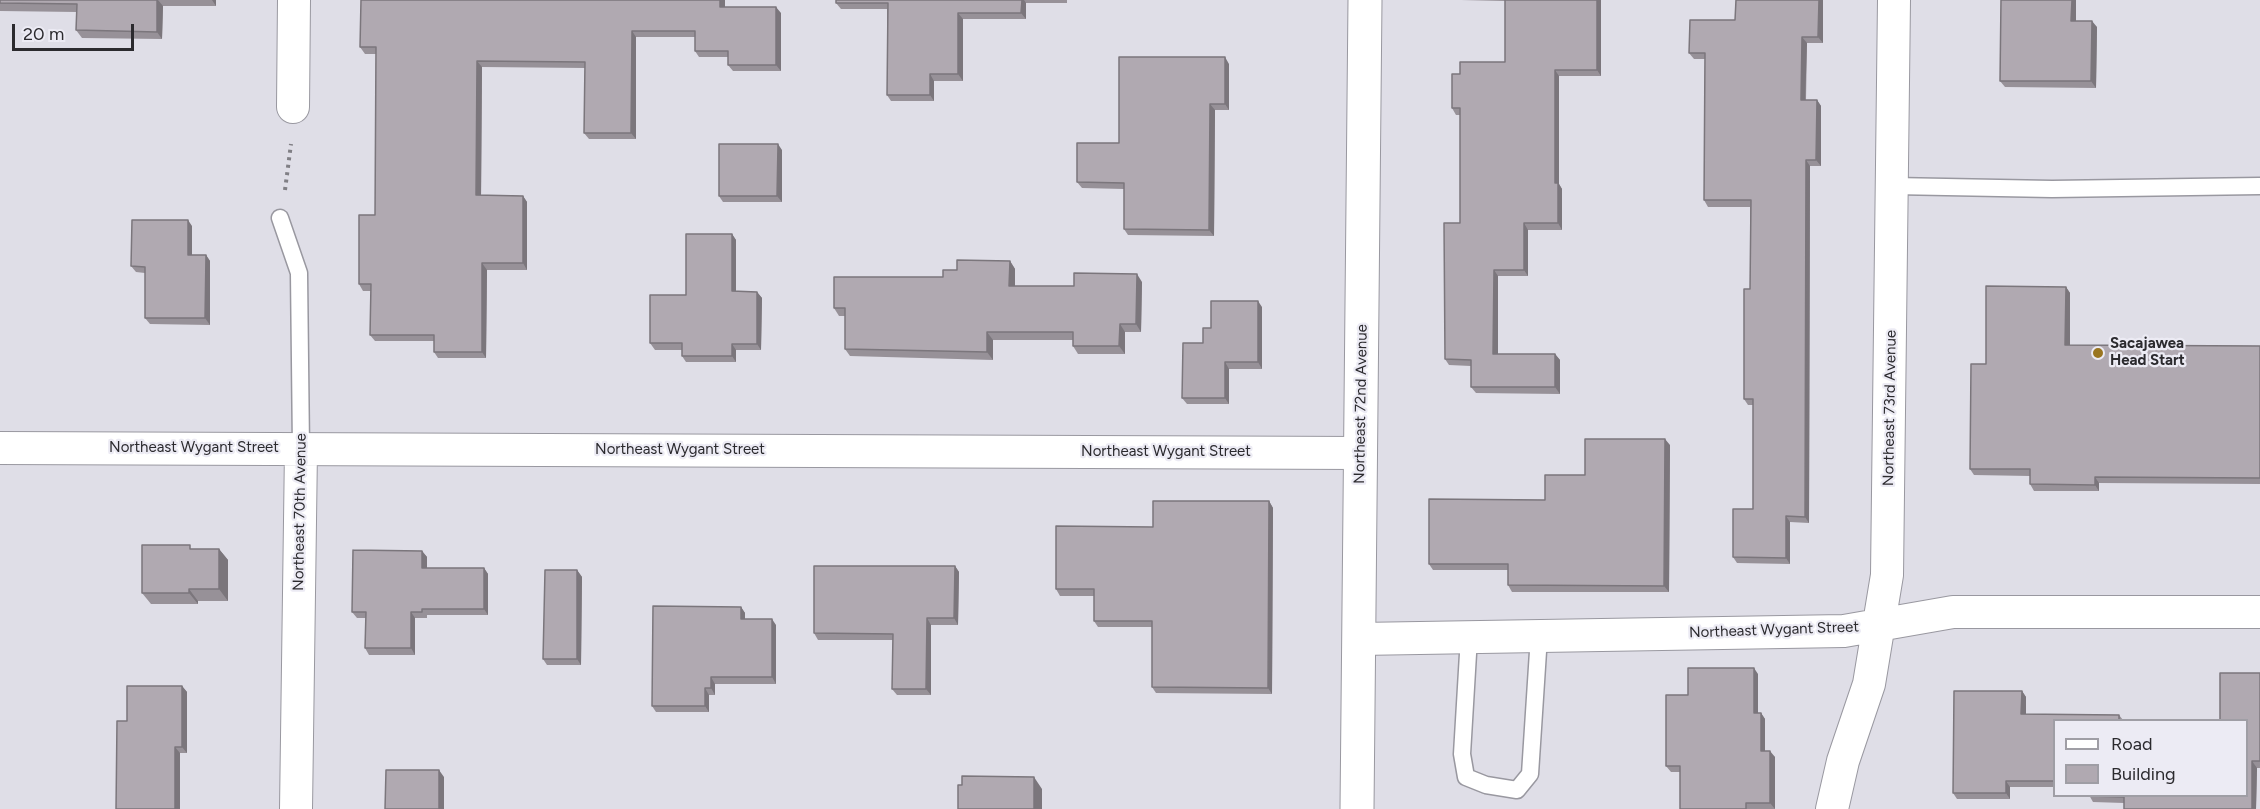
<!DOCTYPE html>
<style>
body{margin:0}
#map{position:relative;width:2260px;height:809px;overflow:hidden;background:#dfdee7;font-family:Figtree,sans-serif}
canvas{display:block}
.legend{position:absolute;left:2053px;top:719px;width:195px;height:78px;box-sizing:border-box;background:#ecebf4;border:2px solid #9f9ea5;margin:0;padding:8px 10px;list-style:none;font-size:18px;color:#2b2a2e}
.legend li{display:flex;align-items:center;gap:12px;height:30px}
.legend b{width:30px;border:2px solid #9f9ea5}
.scale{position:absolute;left:12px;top:24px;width:122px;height:27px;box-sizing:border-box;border:3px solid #2b2a2e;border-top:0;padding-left:8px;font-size:18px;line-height:21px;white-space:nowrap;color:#2b2a2e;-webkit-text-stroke:4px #ecebf4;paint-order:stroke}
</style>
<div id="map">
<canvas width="2260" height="809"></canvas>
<ul class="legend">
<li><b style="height:8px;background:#fff"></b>Road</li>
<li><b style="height:16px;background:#b0a9b1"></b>Building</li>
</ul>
<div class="scale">20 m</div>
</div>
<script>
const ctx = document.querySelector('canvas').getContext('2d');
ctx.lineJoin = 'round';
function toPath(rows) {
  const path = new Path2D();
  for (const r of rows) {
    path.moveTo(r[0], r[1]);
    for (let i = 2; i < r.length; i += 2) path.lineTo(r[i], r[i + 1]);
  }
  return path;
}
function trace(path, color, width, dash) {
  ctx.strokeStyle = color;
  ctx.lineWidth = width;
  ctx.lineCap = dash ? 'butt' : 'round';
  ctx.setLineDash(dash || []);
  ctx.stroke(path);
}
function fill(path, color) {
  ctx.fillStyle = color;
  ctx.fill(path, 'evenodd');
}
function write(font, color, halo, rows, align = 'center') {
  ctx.font = font + ' Figtree,sans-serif';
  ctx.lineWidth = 4.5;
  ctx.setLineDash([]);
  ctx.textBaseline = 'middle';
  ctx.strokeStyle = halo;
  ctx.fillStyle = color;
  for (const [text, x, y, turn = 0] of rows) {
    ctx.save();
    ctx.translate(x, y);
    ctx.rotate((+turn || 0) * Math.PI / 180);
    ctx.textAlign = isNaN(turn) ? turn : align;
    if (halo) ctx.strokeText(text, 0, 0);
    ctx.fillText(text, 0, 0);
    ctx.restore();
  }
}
const lane = toPath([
 [1893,186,2052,189,2260,186],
 [280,218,299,273,301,449],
 [1469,637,1462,754,1466,777,1486,785,1517,790,1530,774,1539,636]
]);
const street = toPath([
 [293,107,294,0],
 [0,448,1360,453],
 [1359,639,1844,631,1953,612,2260,612],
 [296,809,301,449],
 [1832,809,1843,761,1869,684,1887,575,1894,0]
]);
const secondary = toPath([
 [1357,809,1365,0]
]);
trace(lane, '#9998a0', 19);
trace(street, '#9998a0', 34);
trace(secondary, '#9998a0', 35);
trace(toPath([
 [285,190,291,144]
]), '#807f85', 4, [3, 4.5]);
trace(lane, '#fff', 16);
trace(street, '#fff', 32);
trace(secondary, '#fff', 33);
fill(toPath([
 [0,0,216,0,216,6,163,6,162,39,82,38,76,30,77,12,0,11],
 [836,0,1067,0,1067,3,1026,3,1026,19,963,19,963,81,934,81,934,101,891,101,887,95,887,9,841,9,836,3],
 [1461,0,1601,0,1601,76,1559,76,1559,184,1562,189,1562,230,1528,230,1528,276,1498,276,1498,354,1555,354,1560,360,1560,394,1476,393,1471,387,1471,366,1449,365,1445,359,1460,223,1460,115,1456,115,1452,108,1460,74,1505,62,1505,1],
 [1736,0,1823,0,1823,43,1807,43,1806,100,1817,100,1821,106,1821,166,1810,166,1809,523,1790,522,1790,564,1737,563,1733,557,1753,509,1753,405,1748,405,1744,399,1750,289,1750,207,1708,207,1704,200,1705,59,1694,59,1689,53,1735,20],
 [2001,0,2076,0,2076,21,2097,27,2096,88,2005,87,2000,81],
 [725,7,781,13,781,71,733,71,728,65,728,57,699,57,695,51,695,37,636,37,636,139,589,139,584,133,585,68,482,67,481,195,523,196,527,202,527,270,487,270,486,358,438,358,434,352,434,341,375,341,370,335,371,291,363,291,359,284,375,215,376,54,365,54,360,47],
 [1229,64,1229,110,1215,110,1214,236,1128,235,1124,229,1124,189,1082,188,1077,182,1119,143],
 [782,150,782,202,723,202,719,196],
 [192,226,192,255,206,255,210,261,210,325,150,324,145,318,145,273,136,272,131,266],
 [732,234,736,240,736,291,757,292,762,298,761,350,736,350,736,362,686,362,682,356,682,350,655,350,650,343],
 [1010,261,1015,269,1015,286,1074,286,1142,282,1141,332,1125,332,1125,354,1078,354,1073,346,1073,340,993,340,993,360,850,356,845,349,845,316,839,316,834,308,943,277,957,270],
 [2066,287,2070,293,2070,345,2260,346,2260,484,2099,483,2099,491,2034,491,2030,484,2030,476,1974,475,1970,469,1986,364],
 [1262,307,1262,369,1229,369,1229,404,1187,404,1182,398,1203,343,1211,328],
 [1670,445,1669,592,1512,592,1508,585,1508,570,1433,570,1429,564,1545,500,1585,475],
 [1269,501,1273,508,1272,694,1156,693,1152,687,1152,627,1098,627,1094,621,1094,596,1060,596,1056,589,1153,527],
 [192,549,219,549,228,560,228,601,198,601,198,604,151,604,142,593],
 [422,551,427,557,427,568,484,568,488,574,488,615,427,615,427,618,415,618,415,655,369,655,365,648,366,618,357,618,352,612],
 [955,566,959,572,958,625,931,625,931,695,897,695,892,689,893,640,818,640,814,633],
 [577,570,582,577,581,665,547,665,543,659],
 [741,607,745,613,745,619,776,625,776,684,715,684,715,695,709,695,709,712,656,712,652,706],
 [2220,673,2260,673,2260,768,2257,768,2256,809,2124,809,2124,803,2093,802,2089,795,2247,795,2247,720,2220,720],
 [1758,674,1758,713,1761,713,1765,719,1765,751,1775,757,1775,809,1680,809,1680,772,1671,772,1666,766,1688,695],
 [182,686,187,692,187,753,180,753,180,809,127,721],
 [2022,691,2026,697,2026,714,2119,715,2123,720,2055,720,2055,787,2010,787,2010,799,1957,799,1953,793]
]), '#979198');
fill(toPath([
 [157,0,158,0,163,6,162,39,157,32],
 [212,0,216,0,216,6],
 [720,0,725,0,725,13,720,7],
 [1022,0,1024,0,1026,3,1026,19,1021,13],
 [1597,0,1601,0,1601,76,1597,70],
 [1819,0,1823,0,1823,43,1818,37],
 [2072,0,2076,0,2076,27,2071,21],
 [776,7,781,13,781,71,776,65],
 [958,13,963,19,963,81,958,74],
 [2092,21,2097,27,2096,88,2091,81],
 [632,31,636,37,636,139,631,133],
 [1802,37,1807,43,1805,106,1801,100],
 [1225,57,1229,64,1229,110,1225,104],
 [477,61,482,67,481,201,476,195],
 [1555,70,1559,76,1559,184,1562,189,1562,230,1558,223,1555,183],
 [930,74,934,81,934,101,930,95],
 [1817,100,1821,106,1821,166,1816,160],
 [1210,104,1215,110,1214,236,1209,230],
 [778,144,782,150,782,202,777,196],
 [1806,160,1810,166,1809,523,1805,517],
 [523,196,527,202,527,270,523,263],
 [188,220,192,226,192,261,188,255],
 [1524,223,1528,230,1528,276,1524,270],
 [732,234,736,240,736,297,732,291],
 [206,255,210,261,210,325,205,318],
 [1010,261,1015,269,1015,294,1009,286],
 [482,263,487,270,486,358,482,352],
 [1494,270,1498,276,1498,360,1493,354],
 [1137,274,1142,282,1141,332,1136,324],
 [2066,287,2070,293,2070,351,2065,345],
 [757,292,762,298,761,350,757,344],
 [1258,301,1262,307,1262,369,1258,362],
 [1120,324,1125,332,1125,354,1119,346],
 [987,332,993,340,993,360,987,352],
 [732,344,736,350,736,362,732,356],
 [1555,354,1560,360,1560,394,1555,387],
 [1225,362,1229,369,1229,404,1225,398],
 [1665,439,1670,445,1669,592,1664,586],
 [2095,477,2099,483,2099,491,2095,485],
 [1269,501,1273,508,1272,694,1268,688],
 [1786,516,1790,522,1790,564,1786,558],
 [219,549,228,560,228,601,219,589],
 [422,551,427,557,427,574,422,568],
 [955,566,959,572,958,625,954,618],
 [484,568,488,574,488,615,484,609],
 [577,570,582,577,581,665,577,659],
 [189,589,198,601,198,604,189,593],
 [741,607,745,613,745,625,741,619],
 [411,612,415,618,415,655,411,648],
 [927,618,931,625,931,695,926,689],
 [772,619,776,625,776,684,772,677],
 [1754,668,1758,674,1758,719,1754,713],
 [711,677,715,684,715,695,711,688],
 [182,686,187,692,187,753,182,747],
 [705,688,709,695,709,712,705,706],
 [2022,691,2026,697,2026,720,2021,714],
 [1761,713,1765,719,1765,757,1761,751],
 [175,747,180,753,180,809,175,809],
 [1770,751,1775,757,1775,809,1770,803],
 [2252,761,2257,768,2256,809,2252,809],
 [439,770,444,777,444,809,439,809],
 [1034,777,1042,789,1042,809,1034,809],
 [2006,781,2010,787,2010,799,2006,793]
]), '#7b767c');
const building = toPath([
 [0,0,157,0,157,32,76,30,77,4,0,3,0,0],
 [361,0,720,0,720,7,776,7,776,65,728,65,728,51,695,51,695,31,632,31,631,133,584,133,585,62,477,61,476,195,523,196,523,263,482,263,482,352,434,352,434,335,370,335,371,284,359,284,359,215,375,215,376,47,360,47,361,0],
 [836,0,1022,0,1021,13,958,13,958,74,930,74,930,95,887,95,888,3,836,3,836,0],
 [1505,0,1597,0,1597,70,1555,70,1555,183,1558,183,1558,223,1524,223,1524,270,1494,270,1493,354,1555,354,1555,387,1471,387,1471,360,1445,359,1444,223,1460,223,1460,108,1452,108,1452,74,1460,74,1460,62,1505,62,1505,0],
 [1736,0,1819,0,1818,37,1802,37,1801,100,1817,100,1816,160,1806,160,1805,517,1786,516,1786,558,1733,557,1733,509,1753,509,1753,399,1744,399,1744,289,1750,289,1751,200,1704,200,1705,53,1689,53,1690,20,1735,20,1736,0],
 [2001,0,2072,0,2071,21,2092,21,2091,81,2000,81,2001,0],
 [1119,57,1225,57,1225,104,1210,104,1209,230,1124,229,1124,183,1077,182,1077,143,1119,143,1119,57],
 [719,144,778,144,777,196,719,196,719,144],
 [132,220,188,220,188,255,206,255,205,318,145,318,145,267,131,266,132,220],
 [686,234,732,234,732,291,757,292,757,344,732,344,732,356,682,356,682,343,650,343,650,295,686,295,686,234],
 [957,260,1010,261,1009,286,1074,286,1074,273,1137,274,1136,324,1120,324,1119,346,1073,346,1073,332,987,332,987,352,845,349,845,308,834,308,834,277,943,277,943,270,957,270,957,260],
 [1986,286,2066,287,2065,345,2260,346,2260,478,2095,477,2095,485,2030,484,2030,469,1970,469,1971,364,1986,364,1986,286],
 [1211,301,1258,301,1258,362,1225,362,1225,398,1182,398,1183,343,1203,343,1203,328,1211,328,1211,301],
 [1585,439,1665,439,1664,586,1508,585,1508,564,1429,564,1429,499,1545,500,1545,475,1585,475,1585,439],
 [1153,501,1269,501,1268,688,1152,687,1152,621,1094,621,1094,589,1056,589,1056,526,1153,527,1153,501],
 [142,545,190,545,190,549,219,549,219,589,189,589,189,593,142,593,142,545],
 [353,550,422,551,422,568,484,568,484,609,422,609,422,612,411,612,411,648,365,648,366,612,352,612,353,550],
 [814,566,955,566,954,618,927,618,926,689,892,689,893,634,814,633,814,566],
 [545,570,577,570,577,659,543,659,545,570],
 [653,606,741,607,741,619,772,619,772,677,711,677,711,688,705,688,705,706,652,706,653,606],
 [1688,668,1754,668,1754,713,1761,713,1761,751,1770,751,1770,803,1746,803,1746,809,1680,809,1680,766,1666,766,1666,695,1688,695,1688,668],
 [2220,673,2260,673,2260,761,2252,761,2252,809,2124,809,2124,797,2089,796,2247,795,2247,720,2220,720,2220,673],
 [127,686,182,686,182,747,175,747,175,809,116,809,117,721,127,721,127,686],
 [1954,691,2022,691,2021,714,2119,715,2119,720,2055,720,2055,781,2006,781,2006,793,1953,793,1954,691],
 [386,770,439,770,439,809,385,809,386,770],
 [962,776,1034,777,1034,809,958,809,958,785,962,785,962,776]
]);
fill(building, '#b0a9b1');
trace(building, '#7b767c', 1.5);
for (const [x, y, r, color] of [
 [2098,353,6,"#9a7621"]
]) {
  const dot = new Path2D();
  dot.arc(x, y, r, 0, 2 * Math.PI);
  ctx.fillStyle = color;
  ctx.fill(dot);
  trace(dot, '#ecebf4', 2);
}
write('bold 15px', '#2b2a2e', '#ecebf4', [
 ["Sacajawea",2110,344],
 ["Head Start",2110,361]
], 'left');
write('15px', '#2b2a2e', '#ecebf4', [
 ["Northeast 72nd Avenue",1361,404,-89],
 ["Northeast 73rd Avenue",1890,408,-89],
 ["Northeast Wygant Street",194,448],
 ["Northeast Wygant Street",680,450],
 ["Northeast Wygant Street",1166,452],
 ["Northeast 70th Avenue",300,512,-89],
 ["Northeast Wygant Street",1774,630,-2]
]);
</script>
